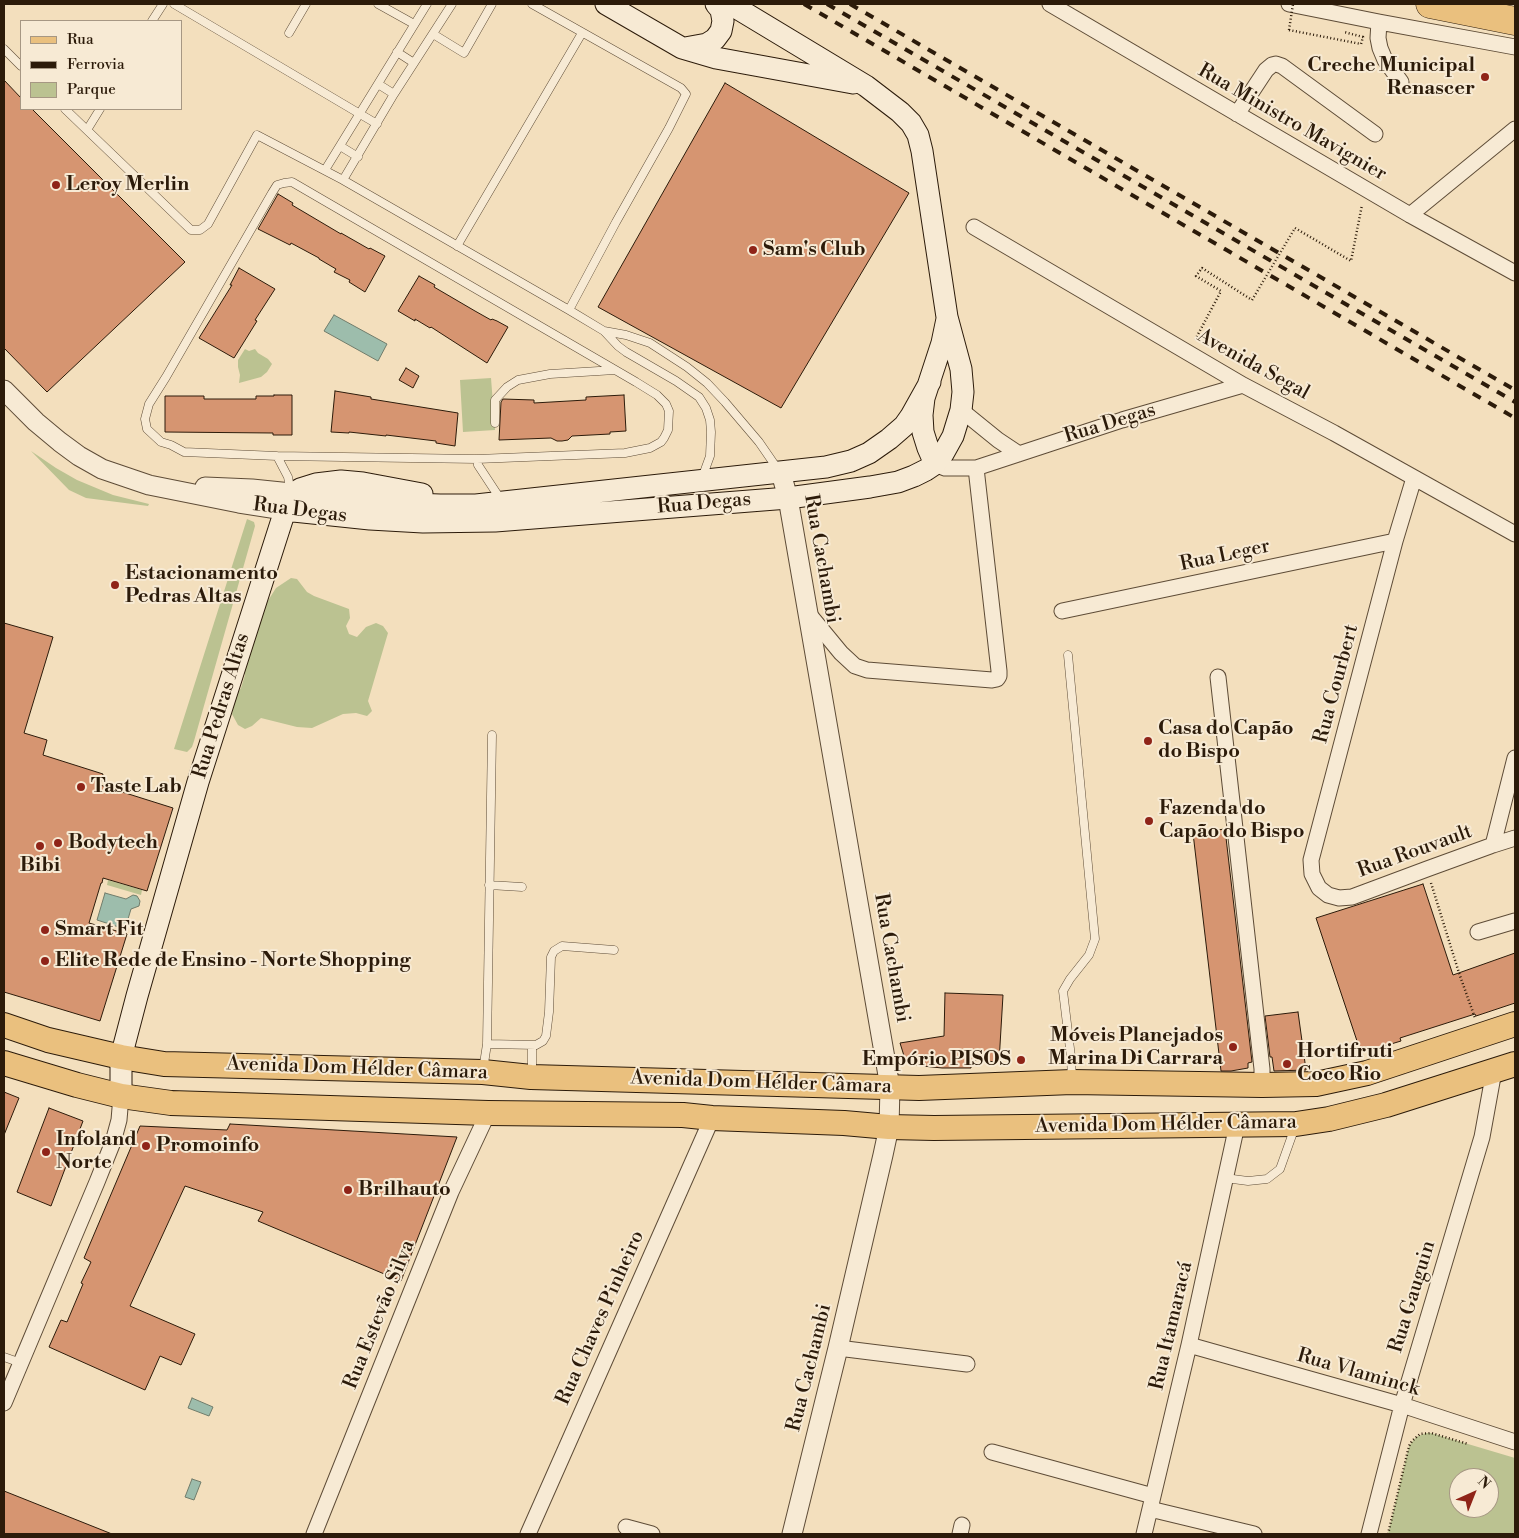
<!DOCTYPE html>
<meta charset="utf-8">
<style>
body{margin:0}
#map{position:relative;width:1519px;height:1538px;overflow:hidden;background:#f3dfbd;font-family:"Libre Bodoni",serif}
canvas{display:block}
.frame{position:absolute;inset:0;border:5px solid #2c1b0a;pointer-events:none}
.legend{position:absolute;left:20px;top:20px;width:162px;height:90px;box-sizing:border-box;background:#f7ead4;border:1px solid #a69783;margin:0;padding:6px 9px;list-style:none;font-size:15px;color:#2c1b0a}
.legend li{display:flex;align-items:center;gap:10px;height:25px}
.legend b{width:25px;border:1px solid #a69783}
.north{position:absolute;left:1449px;top:1468px;width:50px;height:50px;box-sizing:border-box;background:#f7ead4;border:1px solid #a69783;border-radius:50%;rotate:44deg;font-size:14px;font-weight:700;line-height:20px;text-align:center;color:#2c1b0a}
.north::after{content:'';display:block;margin:auto;width:18px;height:22px;background:#8f2418;clip-path:polygon(50% 0,100% 100%,50% 72%,0 100%)}
</style>
<div id="map">
<canvas width="1519" height="1538"></canvas>
<div class="frame"></div>
<ul class="legend">
<li><b style="height:6px;background:#eac07e"></b>Rua</li>
<li><b style="height:6px;background:#2c1b0a"></b>Ferrovia</li>
<li><b style="height:14px;background:#bbc291"></b>Parque</li>
</ul>
<div class="north">N</div>
</div>
<script>
const ctx = document.querySelector('canvas').getContext('2d');
ctx.lineJoin = 'round';
function fill(path, color) {
  ctx.fillStyle = color;
  ctx.fill(path, 'evenodd');
}
function toPath(rows) {
  const path = new Path2D();
  for (const r of rows) {
    path.moveTo(r[0], r[1]);
    for (let i = 2; i < r.length; i += 2) path.lineTo(r[i], r[i + 1]);
  }
  return path;
}
function trace(path, color, width, dash) {
  ctx.strokeStyle = color;
  ctx.lineWidth = width;
  ctx.lineCap = dash ? 'butt' : 'round';
  ctx.setLineDash(dash || []);
  ctx.stroke(path);
}
function write(font, color, halo, rows, align = 'center') {
  ctx.font = font + ' "Libre Bodoni",serif';
  ctx.lineWidth = 4;
  ctx.setLineDash([]);
  ctx.textBaseline = 'middle';
  ctx.strokeStyle = halo;
  ctx.fillStyle = color;
  for (const [text, x, y, turn = 0] of rows) {
    ctx.save();
    ctx.translate(x, y);
    ctx.rotate((+turn || 0) * Math.PI / 180);
    ctx.textAlign = isNaN(turn) ? turn : align;
    if (halo) ctx.strokeText(text, 0, 0);
    ctx.fillText(text, 0, 0);
    ctx.restore();
  }
}
fill(toPath([
 [245,349,249,351,255,349,258,353,268,359,272,364,267,372,261,377,239,383,240,375,238,367,238,360],
 [491,378,495,430,463,432,460,380],
 [31,451,56,468,77,480,113,495,149,504,148,506,86,498,69,490],
 [247,519,254,522,255,526,194,741,192,747,187,752,174,749],
 [291,578,297,579,307,592,314,596,349,609,350,618,346,626,349,634,357,637,366,627,376,623,383,626,388,633,368,701,372,711,367,716,356,713,343,714,312,728,297,727,261,718,252,726,245,729,238,725,232,714,236,695,241,688,245,675,242,663,264,607,276,588],
 [108,880,142,890,141,895,107,885],
 [1426,1433,1431,1433,1515,1458,1515,1534,1388,1534,1409,1446,1416,1437],
 [1459,1478,1489,1478,1489,1508,1459,1508]
]), '#bbc291');
const water = toPath([
 [334,315,387,344,378,361,324,331,334,315],
 [105,893,126,899,133,895,137,896,140,901,139,906,131,909,125,929,97,920,105,893],
 [192,1398,213,1407,209,1416,188,1408,192,1398],
 [192,1479,201,1482,194,1500,185,1497,192,1479]
]);
fill(water, '#9dbdac');
trace(water, '#707c6b', 1);
const building = toPath([
 [4,80,21,98,21,109,32,109,185,262,47,392,4,348,4,80],
 [725,83,909,193,781,408,598,307,725,83],
 [278,194,293,203,292,205,341,234,341,233,369,249,370,248,385,256,365,292,349,282,350,280,334,272,336,269,319,259,319,258,291,243,290,245,258,229,278,194],
 [239,268,275,289,255,320,257,321,234,358,199,338,232,285,230,285,239,268],
 [419,276,435,285,434,287,475,311,491,320,492,319,497,321,508,327,487,363,431,327,430,328,415,319,415,321,398,311,419,276],
 [406,368,419,376,413,388,399,380,406,368],
 [335,391,371,397,371,399,458,413,455,446,436,443,436,441,386,435,386,436,349,432,349,433,331,432,335,391],
 [274,395,292,395,292,435,273,435,273,433,165,432,165,396,204,396,204,399,256,399,256,396,274,396,274,395],
 [624,395,626,431,610,432,610,434,572,436,568,440,562,441,557,441,551,438,499,440,501,402,503,399,534,400,534,403,586,400,586,397,624,395],
 [4,623,53,637,24,733,47,740,43,755,103,774,100,785,173,808,147,891,103,878,102,883,101,883,89,923,127,934,100,1021,4,992,4,623],
 [1225,829,1252,1062,1248,1063,1248,1068,1231,1071,1221,1071,1193,833,1225,829],
 [1423,884,1453,975,1515,953,1515,1003,1476,1016,1475,1014,1400,1038,1401,1041,1361,1053,1316,918,1423,884],
 [945,993,1003,995,999,1062,971,1060,971,1068,942,1068,913,1065,905,1059,900,1043,944,1036,945,993],
 [1298,1012,1306,1070,1274,1071,1272,1057,1270,1057,1265,1016,1298,1012],
 [4,1092,19,1098,4,1135,4,1092],
 [49,1108,83,1121,51,1206,17,1192,49,1108],
 [230,1124,457,1137,401,1281,258,1221,263,1212,185,1186,130,1306,195,1334,181,1365,160,1356,145,1390,49,1347,61,1320,67,1322,83,1284,81,1283,91,1262,84,1258,140,1126,227,1130,230,1124],
 [4,1491,112,1534,4,1534,4,1491]
]);
fill(building, '#d69571');
trace(building, '#2c1b0a', 1);
const service = toPath([
 [174,4,377,124],
 [378,4,414,24],
 [532,4,681,88,686,94,669,128,616,222,569,310],
 [152,21,163,4],
 [289,33,306,4],
 [433,34,464,53,492,4],
 [4,49,21,66],
 [397,52,414,63],
 [378,84,394,94],
 [65,109,191,230,200,230,208,224,257,135,343,180,569,310,604,331,618,346,626,352,676,381,699,397,706,408,710,420,711,432,710,456,702,478],
 [87,130,100,109],
 [340,146,358,157],
 [325,170,427,4],
 [343,180,394,94,452,4],
 [457,246,582,33],
 [604,331,626,335,650,343,687,367,707,383,725,402,759,442,779,471],
 [495,423,495,400,507,387,518,380,550,374,615,370],
 [277,456,477,459,625,453,650,448,661,442,664,438,668,430,669,411,666,404,657,395,636,382,292,182,284,183,277,185,272,193,166,377,149,404,145,419,147,429,161,442,171,445,184,452,277,456,288,477,291,493],
 [477,459,478,465,501,500],
 [1068,655,1095,939,1089,955,1070,979,1063,991,1071,1057,1072,1080],
 [489,885,522,887],
 [487,1044,536,1045,543,1041,546,1036,549,1012,551,957,554,951,562,946,614,950],
 [483,1070,487,1044,492,735],
 [532,1075,532,1045],
 [1225,1178,1248,1181,1267,1179,1280,1169,1295,1127],
 [4,1357,21,1363]
]);
const minor = toPath([
 [1050,4,1410,215,1515,273],
 [1289,4,1379,22,1515,47],
 [1379,22,1378,38,1380,48,1385,60,1401,82],
 [1237,114,1266,70,1272,65,1276,64,1282,66,1375,134],
 [1410,215,1515,129],
 [974,227,1243,385,1334,433,1515,534],
 [961,410,998,440,1019,454],
 [935,464,945,468,976,468,1122,420,1243,385],
 [1414,478,1395,541,1311,860,1312,874,1319,888,1328,895,1339,898,1352,897,1427,869,1493,845,1515,838],
 [1062,611,1395,541],
 [808,613,841,653,855,666,867,670,992,680,997,679,999,676,999,671,976,468],
 [1218,677,1262,1069,1262,1085],
 [1493,845,1515,758],
 [1478,932,1515,921],
 [1189,1345,1402,1405,1515,1442],
 [838,1348,967,1364],
 [4,1403,97,1182,113,1142,119,1120,121,1096],
 [992,1452,1153,1496],
 [1150,1509,1254,1534],
 [626,1527,652,1534],
 [314,1534,451,1192,488,1113],
 [528,1534,712,1118],
 [960,1534,962,1525],
 [1144,1534,1189,1345,1237,1125],
 [1369,1534,1402,1405,1482,1137,1494,1071]
]);
const tertiary = toPath([
 [4,390,36,422,60,442,79,456,102,469,149,485,239,503,284,510],
 [781,473,788,498,890,1087,889,1127,883,1155,838,1348,792,1534],
 [205,487,252,489,291,493]
]);
const secondary = toPath([
 [606,4,682,48,716,58,853,83],
 [685,48,707,44,715,39,721,31,723,21,721,10,716,4],
 [935,464,928,448,923,432,922,415,924,398,942,343,947,319],
 [300,489,316,484,341,481,363,483,422,494],
 [291,493,385,503,440,505,476,505,826,467,851,461,869,453,889,439,904,426,911,416,930,382],
 [284,510,370,519,423,522,495,521,788,498,870,487,898,482,914,476,926,470,935,464,943,454,953,436,961,410,963,392,961,369,947,317,922,151,918,135,911,123,900,112,866,86,730,4],
 [121,1096,121,1057,137,996,198,782,289,498]
]);
const primary = toPath([
 [4,1025,48,1040,121,1057,164,1064,483,1072,531,1077,919,1088,1072,1082,1262,1085,1316,1084,1367,1073,1515,1024],
 [4,1063,77,1085,121,1096,171,1103,488,1113,683,1115,712,1118,844,1123,889,1127,934,1128,1296,1124,1329,1119,1386,1105,1515,1064]
]);
const motorway = toPath([
 [1430,4,1515,21]
]);
trace(service, '#5e4c37', 9);
trace(minor, '#5e4c37', 17);
trace(tertiary, '#5e4c37', 21);
trace(secondary, '#2c1b0a', 23);
trace(primary, '#2c1b0a', 26);
trace(motorway, '#2c1b0a', 29);
trace(toPath([
 [1289,30,1361,44,1363,37,1344,32],
 [1295,228,1351,261,1362,205],
 [1195,340,1221,291,1196,276,1202,268,1252,300],
 [1431,883,1459,973,1475,1018],
 [1388,1534,1409,1446,1412,1441,1420,1434,1431,1433,1468,1444]
]), '#2c1b0a', 2.5, [1, 2.5]);
trace(service, '#f7ead4', 8);
trace(minor, '#f7ead4', 15);
trace(tertiary, '#f7ead4', 19);
trace(secondary, '#f7ead4', 21);
trace(primary, '#eac07e', 24);
trace(motorway, '#eac07e', 28);
trace(toPath([
 [804,4,1515,418],
 [827,4,1515,402],
 [850,4,1515,390]
]), '#2c1b0a', 4, [9, 9]);
trace(toPath([
 [1289,30,1293,4],
 [1252,300,1295,228]
]), '#2c1b0a', 2.5, [1, 2.5]);
for (const [x, y, r, color] of [
 [1485,77,5,"#8f2418"],
 [56,185,5,"#8f2418"],
 [753,250,5,"#8f2418"],
 [115,585,5,"#8f2418"],
 [1148,741,5,"#8f2418"],
 [81,787,5,"#8f2418"],
 [1149,821,5,"#8f2418"],
 [58,843,5,"#8f2418"],
 [40,846,5,"#8f2418"],
 [45,930,5,"#8f2418"],
 [45,961,5,"#8f2418"],
 [1233,1047,5,"#8f2418"],
 [1021,1060,5,"#8f2418"],
 [1287,1064,5,"#8f2418"],
 [146,1146,5,"#8f2418"],
 [46,1152,5,"#8f2418"],
 [348,1190,5,"#8f2418"]
]) {
  const dot = new Path2D();
  dot.arc(x, y, r, 0, 2 * Math.PI);
  ctx.fillStyle = color;
  ctx.fill(dot);
  trace(dot, '#f7ead4', 2);
}
write('bold 20px', '#2c1b0a', '#f7ead4', [
 ["Creche Municipal",1475,66,"right"],
 ["Renascer",1475,89,"right"],
 ["Leroy Merlin",66,185],
 ["Sam's Club",763,250],
 ["Estacionamento",125,574],
 ["Pedras Altas",125,597],
 ["Casa do Capão",1158,729],
 ["do Bispo",1158,752],
 ["Taste Lab",91,787],
 ["Fazenda do",1159,809],
 ["Capão do Bispo",1159,832],
 ["Bodytech",68,843],
 ["Bibi",40,866,"center"],
 ["Smart Fit",55,930],
 ["Elite Rede de Ensino - Norte Shopping",55,961],
 ["Móveis Planejados",1223,1036,"right"],
 ["Marina Di Carrara",1223,1059,"right"],
 ["Hortifruti",1297,1052],
 ["Coco Rio",1297,1075],
 ["Empório PISOS",1011,1060,"right"],
 ["Infoland",56,1140],
 ["Norte",56,1163],
 ["Promoinfo",156,1146],
 ["Brilhauto",358,1190]
], 'left');
write('20px', '#2c1b0a', '#f7ead4', [
 ["Rua Ministro Mavignier",1292,123,30],
 ["Avenida Segal",1253,365,29],
 ["Rua Degas",1110,424,-17],
 ["Rua Degas",704,504,-5],
 ["Rua Degas",300,511,7],
 ["Rua Leger",1225,556,-12],
 ["Rua Cachambi",821,559,80],
 ["Rua Courbert",1337,684,-75],
 ["Rua Pedras Altas",222,706,-73],
 ["Rua Rouvault",1415,852,-20],
 ["Rua Cachambi",891,958,80],
 ["Avenida Dom Hélder Câmara",357,1069,2],
 ["Avenida Dom Hélder Câmara",761,1083,2],
 ["Avenida Dom Hélder Câmara",1166,1125,-1],
 ["Rua Gauguin",1413,1297,-73],
 ["Rua Estevão Silva",380,1315,-68],
 ["Rua Chaves Pinheiro",601,1318,-66],
 ["Rua Itamaracá",1172,1326,-77],
 ["Rua Cachambi",810,1368,-76],
 ["Rua Vlaminck",1358,1373,16]
]);
</script>
